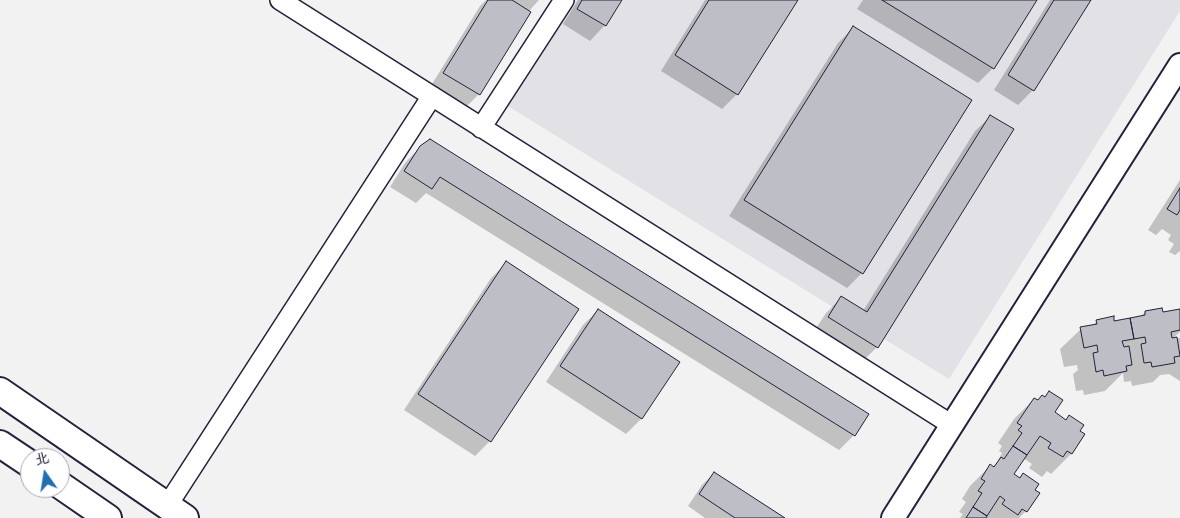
<!DOCTYPE html>
<meta charset="utf-8">
<style>
body{margin:0}
#map{position:relative;width:1180px;height:518px;overflow:hidden;background:#f2f2f3;font-family:Pangolin,"LXGW WenKai TC",sans-serif}
canvas{display:block}
.north{position:absolute;left:20px;top:448px;width:50px;height:50px;box-sizing:border-box;background:#fff;border:1px solid #a7a7b1;border-radius:50%;rotate:347deg;font-size:14px;font-weight:700;line-height:20px;text-align:center;color:#22223b}
.north::after{content:'';display:block;margin:auto;width:18px;height:22px;background:#1f6fb2;clip-path:polygon(50% 0,100% 100%,50% 72%,0 100%)}
</style>
<div id="map">
<canvas width="1180" height="518"></canvas>
<div class="north">北</div>
</div>
<script>
const ctx = document.querySelector('canvas').getContext('2d');
ctx.lineJoin = 'round';
function fill(path, color) {
  ctx.fillStyle = color;
  ctx.fill(path, 'evenodd');
}
function toPath(rows) {
  const path = new Path2D();
  for (const r of rows) {
    path.moveTo(r[0], r[1]);
    for (let i = 2; i < r.length; i += 2) path.lineTo(r[i], r[i + 1]);
  }
  return path;
}
function trace(path, color, width, dash) {
  ctx.strokeStyle = color;
  ctx.lineWidth = width;
  ctx.lineCap = dash ? 'butt' : 'round';
  ctx.setLineDash(dash || []);
  ctx.stroke(path);
}
fill(toPath([
 [575,0,1180,0,1180,11,949,379,508,106]
]), '#e2e2e6');
fill(toPath([
 [486,0,539,0,529,11,479,94,464,109,429,89,480,6],
 [578,0,620,0,605,25,590,41,563,24],
 [705,0,796,0,737,94,722,109,661,71],
 [863,0,1035,0,993,68,978,83,857,9],
 [1050,0,1090,0,1033,90,1018,105,994,90],
 [853,28,862,273,847,288,729,216,838,43],
 [991,116,1013,130,877,347,862,362,813,333,826,313,841,298,863,311,975,131],
 [420,147,854,435,839,450,426,193,416,203,390,187,405,163],
 [1180,180,1180,251,1175,255,1169,252,1174,244,1168,240,1171,235,1162,229,1156,235,1148,230],
 [506,263,490,441,475,456,404,410,491,278],
 [598,310,678,362,641,419,626,434,546,382,583,325],
 [1145,312,1180,316,1180,332,1172,339,1180,338,1180,381,1169,374,1160,375,1153,382,1132,386,1131,381,1124,382,1123,373,1105,391,1084,395,1083,390,1076,391,1073,374,1078,370,1077,365,1064,367,1060,349,1081,329,1091,327,1097,321,1113,322,1139,318],
 [1050,392,1053,413,1083,435,1071,454,1051,474,1047,471,1042,477,1029,468,1032,464,1023,458,1012,475,1019,479,1023,475,1026,511,1019,518,960,518,963,514,959,512,966,502,962,499,970,486,990,466,992,467,996,464,1002,453,999,451,1002,446,998,443,1014,419,1034,399,1037,401,1044,398],
 [714,473,783,518,705,518,688,506,702,485]
]), '#0003');
const building = toPath([
 [488,0,512,0,531,12,480,95,443,73,488,0],
 [582,0,622,0,606,26,577,9,582,0],
 [709,0,798,0,738,95,675,55,709,0],
 [882,0,1037,0,994,69,882,0],
 [1054,0,1091,0,1034,91,1008,75,1054,0],
 [853,26,972,100,863,274,744,200,853,26],
 [990,115,1014,129,878,348,828,317,841,296,867,312,990,115],
 [430,139,869,414,855,436,440,177,432,189,404,171,420,146,430,139],
 [1180,188,1180,210,1177,215,1167,209,1180,188],
 [506,261,579,309,491,442,418,394,506,261],
 [1162,308,1163,312,1180,309,1180,330,1171,332,1172,338,1177,337,1180,356,1174,357,1175,363,1152,367,1151,362,1144,363,1141,344,1146,343,1145,337,1134,339,1130,318,1145,315,1145,311,1162,308],
 [598,309,680,362,642,419,560,366,598,309],
 [1114,316,1114,321,1130,318,1134,339,1122,341,1124,347,1129,346,1132,365,1126,366,1127,371,1104,376,1103,370,1096,372,1093,353,1098,352,1097,345,1084,348,1080,327,1097,324,1096,320,1114,316],
 [1049,391,1063,400,1055,412,1066,420,1069,415,1084,425,1080,431,1085,434,1072,454,1067,451,1063,457,1048,448,1051,443,1040,436,1027,455,1013,446,1022,433,1018,430,1022,426,1017,423,1034,398,1038,400,1042,395,1045,397,1049,391],
 [1013,446,1027,455,1014,474,1020,478,1023,473,1039,484,1035,490,1040,493,1027,512,1022,509,1018,515,1002,504,1005,500,1000,496,987,516,973,507,982,493,978,491,985,481,981,479,990,464,994,467,1001,457,1004,459,1013,446],
 [714,472,785,518,735,518,699,494,714,472],
 [973,507,987,516,986,518,966,518,973,507]
]);
fill(building, '#bebec6');
trace(building, '#22223b', 1);
const minor = toPath([
 [280,0,952,425],
 [481,128,564,0],
 [167,506,432,96]
]);
const tertiary = toPath([
 [893,518,1180,65]
]);
const secondary = toPath([
 [0,391,185,518],
 [0,444,30,464],
 [60,485,108,518]
]);
trace(minor, '#22223b', 22);
trace(tertiary, '#22223b', 26);
trace(secondary, '#22223b', 30);
trace(minor, '#fff', 19);
trace(tertiary, '#fff', 22);
trace(secondary, '#fff', 26);
</script>
